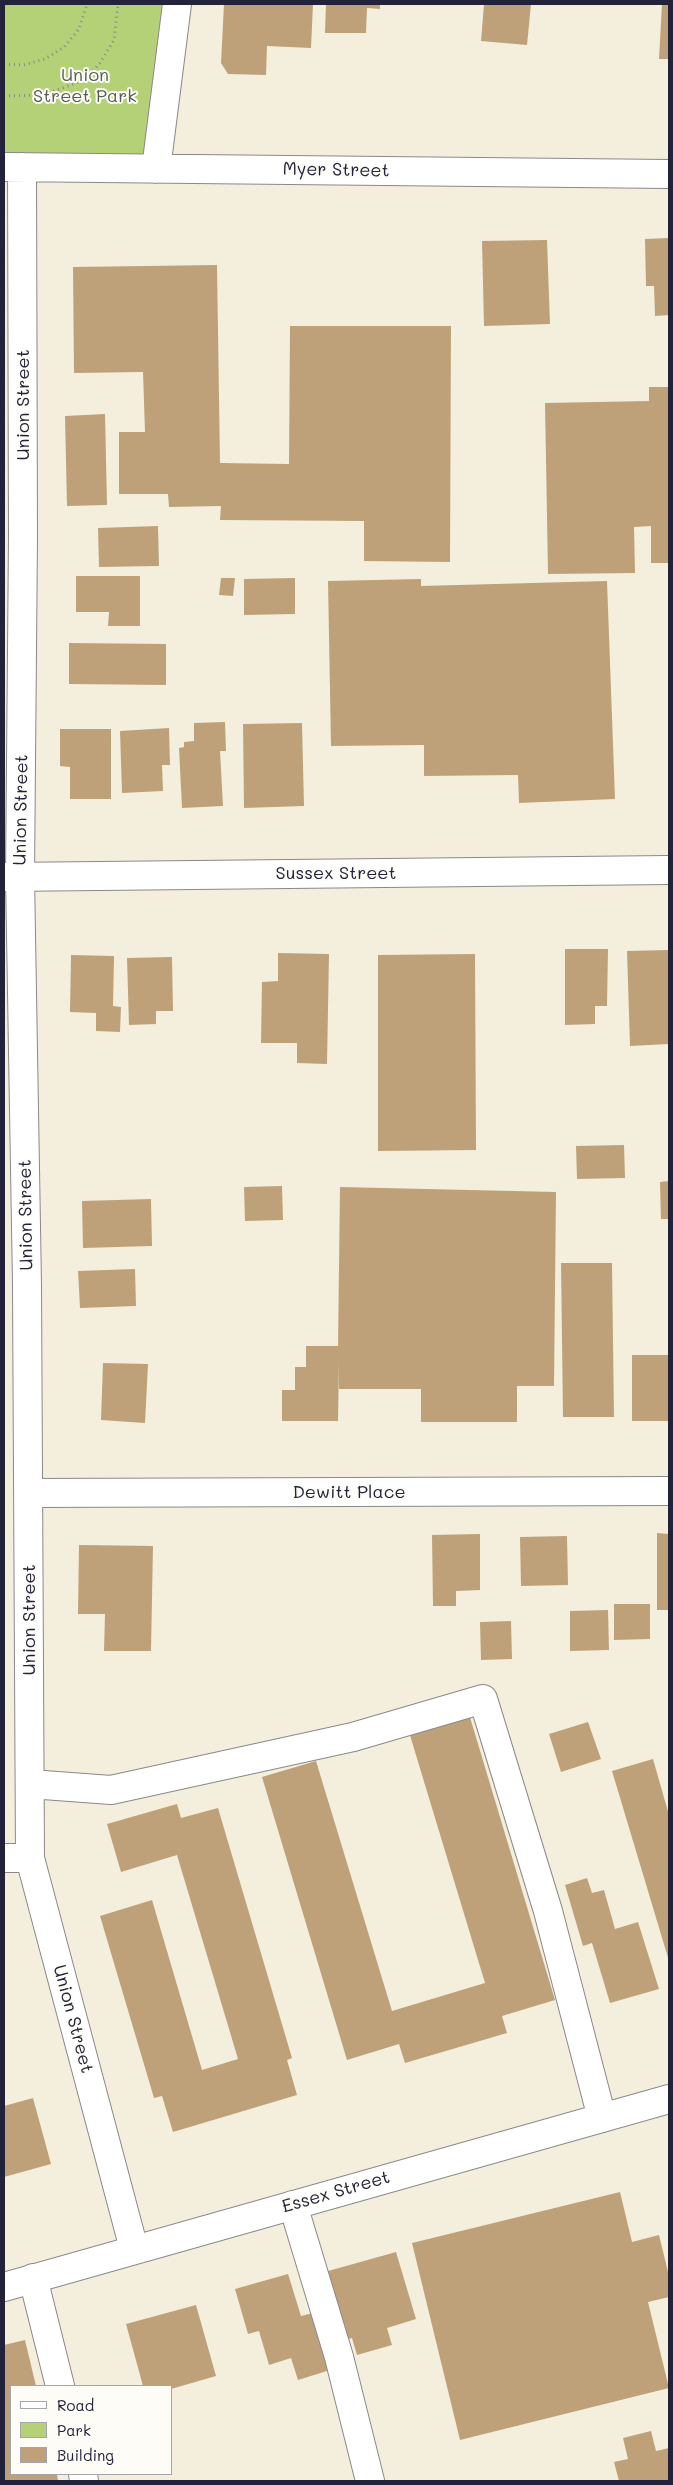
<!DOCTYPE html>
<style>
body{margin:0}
#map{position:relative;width:673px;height:2485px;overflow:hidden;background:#f4efdc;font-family:Mali,sans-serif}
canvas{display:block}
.frame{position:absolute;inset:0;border:5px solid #22223b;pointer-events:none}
.legend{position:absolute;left:10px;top:2385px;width:162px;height:90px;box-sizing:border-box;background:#fdfcf7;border:1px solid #a5a5ac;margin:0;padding:6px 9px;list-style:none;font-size:15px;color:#22223b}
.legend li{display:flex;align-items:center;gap:10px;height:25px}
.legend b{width:25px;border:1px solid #a5a5ac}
</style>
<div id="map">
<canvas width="673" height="2485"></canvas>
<div class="frame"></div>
<ul class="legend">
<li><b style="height:6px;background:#fff"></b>Road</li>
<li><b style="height:14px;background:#b5d177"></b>Park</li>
<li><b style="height:14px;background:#bea179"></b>Building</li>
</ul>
</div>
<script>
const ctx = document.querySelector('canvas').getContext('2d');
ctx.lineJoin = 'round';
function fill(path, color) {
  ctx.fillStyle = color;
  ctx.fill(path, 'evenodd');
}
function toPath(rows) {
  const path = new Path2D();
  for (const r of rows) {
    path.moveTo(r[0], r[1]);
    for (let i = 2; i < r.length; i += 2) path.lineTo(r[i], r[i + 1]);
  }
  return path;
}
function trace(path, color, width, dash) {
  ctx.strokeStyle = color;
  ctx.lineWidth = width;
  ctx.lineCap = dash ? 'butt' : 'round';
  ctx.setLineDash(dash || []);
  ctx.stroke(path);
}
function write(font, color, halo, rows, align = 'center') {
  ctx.font = font + ' Mali,sans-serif';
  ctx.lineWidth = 4;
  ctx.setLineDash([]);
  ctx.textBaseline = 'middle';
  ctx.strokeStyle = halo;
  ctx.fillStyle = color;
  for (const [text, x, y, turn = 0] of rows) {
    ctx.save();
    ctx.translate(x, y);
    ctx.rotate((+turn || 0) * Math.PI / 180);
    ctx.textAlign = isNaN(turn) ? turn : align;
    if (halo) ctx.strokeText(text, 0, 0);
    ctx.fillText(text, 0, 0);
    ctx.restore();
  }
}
fill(toPath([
 [4,4,177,4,156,169,4,167]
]), '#b5d177');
fill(toPath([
 [224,4,313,4,311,48,267,46,266,75,228,74,221,63],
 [326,4,380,4,380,9,367,8,366,33,325,33],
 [484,4,531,4,527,45,481,41],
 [662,4,669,4,669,59,659,59],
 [669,238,669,315,655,316,654,286,646,286,645,239],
 [547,240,550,324,484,326,482,241],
 [217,265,220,463,289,464,290,326,451,326,450,562,364,561,364,521,220,520,221,506,169,507,168,494,119,494,119,432,145,432,143,372,74,373,73,267],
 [649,387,669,387,669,563,651,563,651,526,634,527,635,573,548,574,545,403,649,401],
 [105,414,107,505,67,506,65,416],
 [158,526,159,566,99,567,98,528],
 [76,576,140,576,140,626,108,626,109,612,76,612],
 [221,578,235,578,233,596,219,595],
 [295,578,295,614,244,615,244,579],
 [421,579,421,586,607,581,615,799,519,803,518,775,424,776,424,745,331,746,328,581],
 [69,643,166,644,166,685,69,684],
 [225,722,226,751,220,751,223,806,182,808,179,748,184,747,184,742,194,741,194,723],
 [302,723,304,806,244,808,243,724],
 [169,728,170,765,162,765,163,791,122,793,120,731],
 [60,729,111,729,111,799,70,799,70,767,60,766],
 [565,949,608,949,607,1006,595,1006,595,1024,565,1025],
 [669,950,669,1044,630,1046,627,951],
 [278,953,329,954,327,1064,297,1063,297,1043,261,1043,262,982,278,981],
 [475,954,476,1150,378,1151,378,955],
 [71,955,114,956,113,1006,121,1007,120,1032,96,1031,96,1013,70,1012],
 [172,957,173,1011,156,1011,156,1024,129,1025,127,958],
 [624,1145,625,1178,577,1179,576,1146],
 [669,1181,669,1219,661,1219,660,1182],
 [282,1186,283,1220,245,1221,244,1187],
 [340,1187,556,1192,554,1386,517,1386,517,1422,421,1422,421,1389,339,1389,339,1362,338,1421,282,1421,282,1390,295,1390,295,1367,306,1367,306,1346,338,1346],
 [151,1199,152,1246,83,1248,82,1201],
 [561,1263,612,1263,614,1417,563,1417],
 [135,1269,136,1306,80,1308,78,1271],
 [632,1355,669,1355,669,1421,632,1421],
 [103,1363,148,1364,145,1423,101,1420],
 [657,1533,669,1534,669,1610,657,1610],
 [480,1534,480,1590,456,1591,456,1606,433,1606,432,1535],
 [567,1536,568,1585,521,1586,520,1537],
 [79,1545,153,1546,151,1651,104,1651,105,1614,78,1614],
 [614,1604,650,1604,650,1639,614,1640],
 [608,1610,609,1650,570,1651,570,1611],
 [511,1621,512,1659,481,1660,480,1622],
 [469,1714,555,2000,502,2016,507,2033,405,2063,399,2044,347,2060,262,1777,316,1761,392,2011,485,1983,409,1732],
 [588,1722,601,1759,561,1772,549,1734],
 [653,1759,669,1815,669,1961,612,1771],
 [177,1804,181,1818,218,1808,292,2058,287,2060,297,2095,173,2132,162,2096,154,2098,100,1916,152,1900,202,2070,238,2059,177,1855,121,1872,107,1824],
 [587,1878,592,1893,604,1890,615,1929,638,1922,659,1989,610,2003,592,1943,583,1946,565,1885],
 [33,2098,51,2164,4,2177,4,2106],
 [620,2192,632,2242,659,2235,669,2276,669,2297,648,2302,669,2388,460,2440,412,2243],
 [396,2252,416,2319,387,2328,392,2345,357,2355,352,2338,341,2341,321,2273],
 [288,2274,301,2316,313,2313,330,2370,298,2380,291,2358,269,2365,259,2331,248,2334,235,2289],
 [196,2305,216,2376,171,2389,171,2386,143,2386,126,2324],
 [25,2340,36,2386,11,2386,11,2474,57,2474,58,2481,4,2481,4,2345],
 [651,2431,656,2451,669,2448,669,2481,619,2481,614,2462,628,2459,623,2438]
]), '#bea179');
const minor = toPath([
 [4,167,669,174],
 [22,167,23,537,20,876,27,1285,30,1858,134,2249],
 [156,169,177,4],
 [4,877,669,870],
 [28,1493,669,1491],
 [30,1784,111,1790,353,1737,483,1699,548,1911,602,2118],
 [4,1858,30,1858],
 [293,2205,339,2357,370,2481],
 [33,2278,60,2386],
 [83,2474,84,2481]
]);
const major = toPath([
 [4,2287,669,2099]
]);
trace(minor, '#8b888c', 30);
trace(major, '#8b888c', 30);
trace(toPath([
 [4,64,23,65,45,59,64,47,79,29,87,4],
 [4,96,42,95,74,84,88,76,100,63,114,40,118,4]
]), '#8b888c', 3, [1, 4]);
trace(minor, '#fff', 28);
trace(major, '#fff', 28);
write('18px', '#555f50', '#fdfcf7', [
 ["Union",85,75],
 ["Street Park",85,96]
]);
write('18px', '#22223b', '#fdfcf7', [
 ["Myer Street",336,170,1],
 ["Union Street",23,405,-90],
 ["Union Street",21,810,-89],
 ["Sussex Street",336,873],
 ["Union Street",26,1215,-91],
 ["Dewitt Place",349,1492],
 ["Union Street",29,1620,-90],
 ["Union Street",73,2019,75],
 ["Essex Street",336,2192,-16]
]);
</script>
